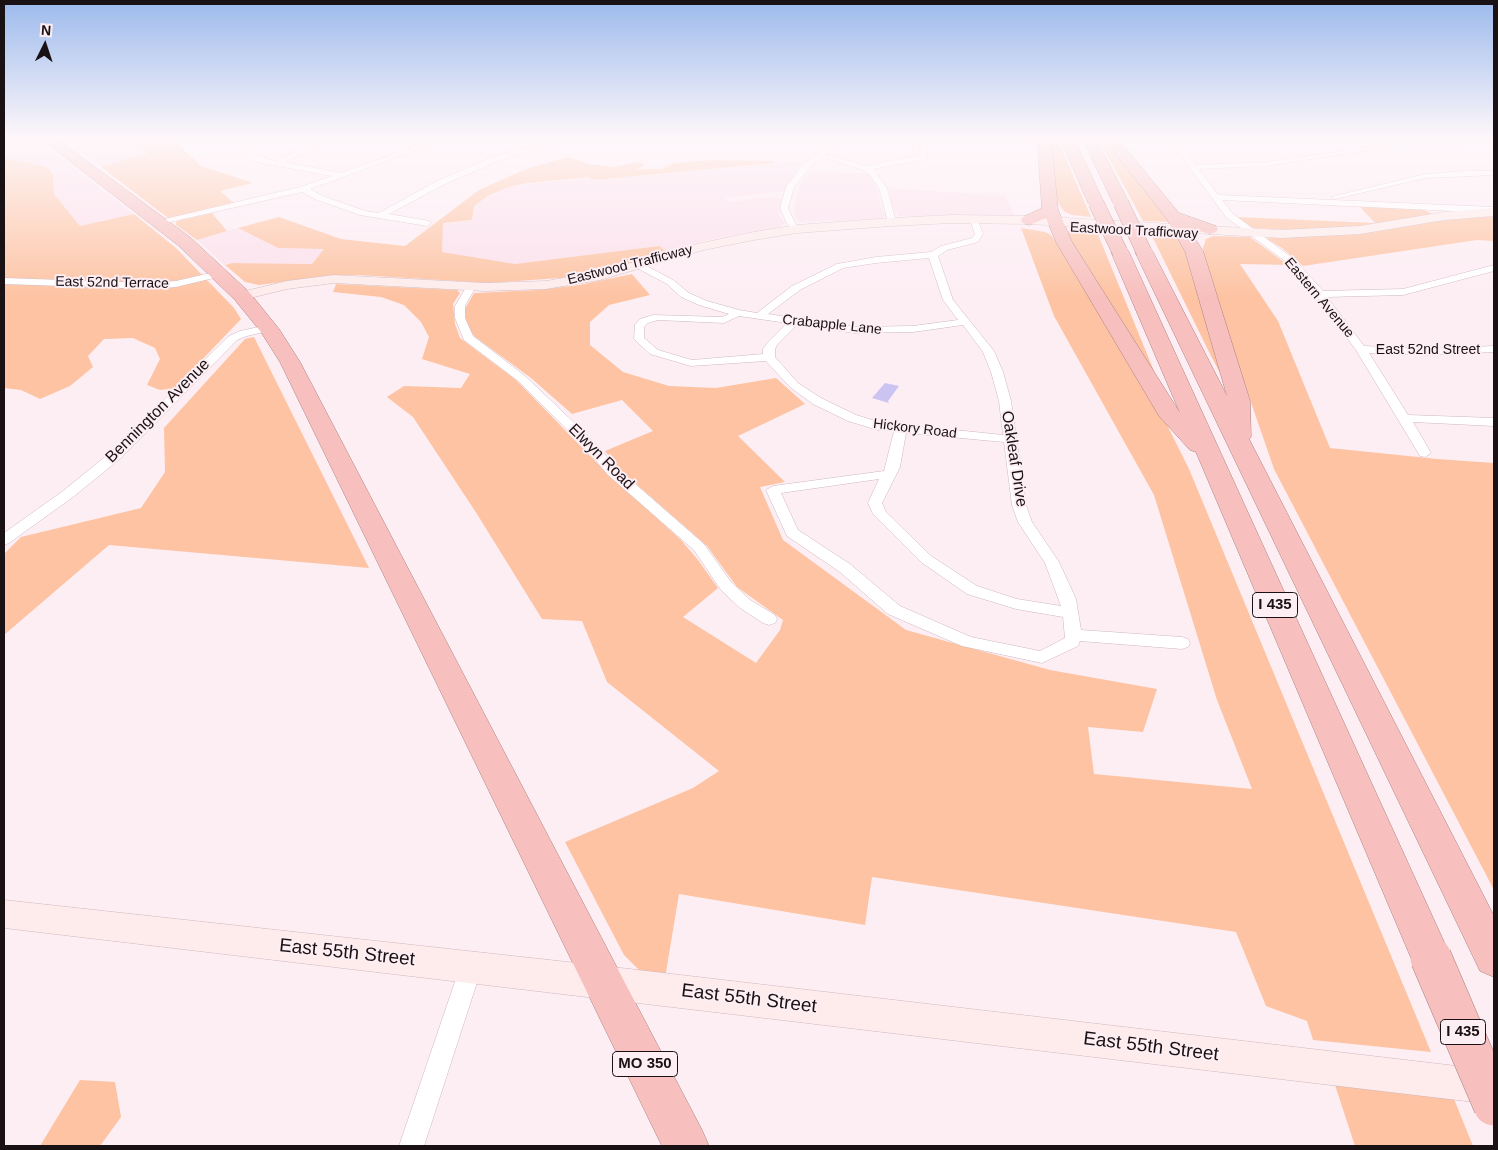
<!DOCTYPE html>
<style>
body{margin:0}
#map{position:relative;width:1498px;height:1150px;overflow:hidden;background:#fdeef4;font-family:Arial,sans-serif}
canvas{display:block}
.frame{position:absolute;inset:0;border:5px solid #191114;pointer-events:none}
.north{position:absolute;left:20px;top:20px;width:50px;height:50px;-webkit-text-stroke:4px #fdeef4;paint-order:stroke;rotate:4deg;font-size:14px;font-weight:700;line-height:20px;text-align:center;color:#191114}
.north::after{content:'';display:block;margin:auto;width:18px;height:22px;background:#191114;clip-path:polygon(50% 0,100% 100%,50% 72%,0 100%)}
</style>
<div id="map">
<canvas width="1498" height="1150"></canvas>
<div class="frame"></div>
<div class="north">N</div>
</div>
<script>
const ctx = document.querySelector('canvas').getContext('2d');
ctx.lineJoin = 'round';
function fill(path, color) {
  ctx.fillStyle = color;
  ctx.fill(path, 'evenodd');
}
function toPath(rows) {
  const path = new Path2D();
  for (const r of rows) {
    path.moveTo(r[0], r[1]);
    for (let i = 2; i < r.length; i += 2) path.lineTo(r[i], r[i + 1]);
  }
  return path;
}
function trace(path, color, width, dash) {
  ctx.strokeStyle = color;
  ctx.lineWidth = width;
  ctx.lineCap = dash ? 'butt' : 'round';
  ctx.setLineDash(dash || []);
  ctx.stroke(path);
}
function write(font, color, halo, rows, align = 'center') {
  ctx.font = font + ' Arial,sans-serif';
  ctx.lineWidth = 4;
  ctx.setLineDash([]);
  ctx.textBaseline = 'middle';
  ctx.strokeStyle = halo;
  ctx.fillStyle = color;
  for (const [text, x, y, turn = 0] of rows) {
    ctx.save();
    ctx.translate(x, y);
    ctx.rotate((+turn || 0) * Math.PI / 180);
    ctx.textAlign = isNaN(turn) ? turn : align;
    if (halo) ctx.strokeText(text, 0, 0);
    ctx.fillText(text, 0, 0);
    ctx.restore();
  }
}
fill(toPath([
 [4,138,36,138,134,214,80,226,54,194,53,179,20,163,4,158],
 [116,138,136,141,149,154,101,167,62,139],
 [803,161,784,191,725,198,728,202,770,197,780,198,782,200,779,215,785,223,779,227,708,240,666,251,659,246,516,264,441,252,443,223,472,220,474,206,480,201,489,195,512,186,588,177,594,180],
 [809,171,870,174,877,185,880,204,886,216,881,219,800,222,795,217,795,203,801,183],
 [889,188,1005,196,1016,218,898,216,892,205],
 [238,228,278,248,325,249,312,264,232,263,225,265,197,240]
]), '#fbe0eb');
fill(toPath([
 [116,138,171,138,201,166,253,183,220,191,235,204,168,218,101,167,148,154,136,141],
 [1048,138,1057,138,1091,217,1072,215,1065,212,1060,206,1054,190],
 [1098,138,1104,138,1174,222,1143,221],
 [568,157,589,164,613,167,640,162,645,165,637,169,662,169,674,163,713,160,773,161,775,163,594,180,588,177,529,183,512,186,489,195,474,206,472,220,443,223,442,252,515,264,659,246,666,251,628,264,573,277,490,283,358,275,329,276,259,285,245,282,225,265,232,263,312,264,324,249,278,248,238,228,279,217,341,239,405,246,479,190,526,169],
 [4,158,47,167,53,175,54,194,80,226,134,214,176,248,234,308,241,319,175,388,160,390,147,385,160,359,155,348,133,338,104,339,88,356,93,367,70,386,40,399,21,390,4,388],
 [1359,206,1422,209,1433,214,1360,228,1296,230,1251,228,1236,217,1375,223],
 [212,213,227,231,197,240,176,225,176,222,180,220],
 [1494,215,1494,241,1477,240,1303,266,1282,248,1267,239,1271,237,1378,231,1437,221],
 [1021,228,1045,232,1051,235,1085,285,1163,417,1189,469,1431,1052,1313,1040,1307,1021,1266,1006,1236,932,872,877,865,925,679,894,665,978,642,973,624,955,565,842,693,788,719,771,607,682,582,621,542,619,477,514,413,417,387,397,404,386,461,388,470,374,422,359,429,337,421,322,404,305,381,297,333,292,336,284,457,290,460,293,453,304,455,324,460,338,516,380,605,471,681,540,698,560,718,588,683,617,756,663,780,630,783,620,737,587,707,546,619,469,605,451,653,431,622,400,572,414,531,378,475,337,466,324,465,309,474,293,538,290,579,285,632,274,650,295,609,305,590,322,590,345,623,372,669,386,716,388,776,378,805,404,738,436,785,482,760,487,783,540,906,630,1050,670,1157,689,1143,732,1088,727,1094,774,1252,789,1217,700,1154,495,1054,316],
 [1061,231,1097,232,1161,388],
 [1151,234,1182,236,1227,386,1212,358],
 [1213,236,1250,237,1288,265,1240,264,1278,321,1330,448,1437,459,1494,463,1494,890,1274,469,1235,356,1205,261,1203,248,1206,239],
 [254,337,369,568,109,545,4,635,4,554,21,537,141,508,165,472,164,428,245,339],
 [80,1080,115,1082,121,1117,100,1146,40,1146],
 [1334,1082,1454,1099,1473,1146,1355,1146]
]), '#fdc3a2');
fill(toPath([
 [885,383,899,386,888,401,889,403,872,398]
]), '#cbc3f2');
const street = toPath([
 [227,138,236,138,259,156,276,161,303,147,315,138,323,138,309,151,284,162,341,173,438,138,449,138,310,189,323,196,365,211,379,213,437,181,492,157,534,145,566,138,580,138,498,161,443,185,389,214,430,221,431,223,427,226,360,215,317,200,302,192,157,225,157,221,300,187,332,176,261,163,253,160,227,138],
 [837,138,846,138,826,154,866,166,920,155,920,138,928,138,927,159,873,169,887,188,896,222,895,224,888,222,879,188,870,175,863,170,822,157,811,166,794,187,788,208,795,223,801,229,797,232,794,231,787,224,780,208,786,187,805,162,837,138],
 [1168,138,1215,138,1211,140,1179,142,1196,165,1266,162,1413,141,1490,138,1469,144,1413,145,1384,148,1266,166,1199,169,1218,195,1494,207,1494,213,1222,200,1232,213,1295,260,1323,291,1403,289,1494,265,1494,271,1403,295,1327,297,1364,346,1427,349,1494,346,1494,352,1427,355,1369,353,1408,415,1494,418,1494,426,1413,422,1431,453,1425,457,1420,456,1356,350,1316,296,1289,264,1226,217,1168,138],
 [1464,171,1494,171,1494,175,1425,178,1335,199,1331,197,1425,174,1464,171],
 [975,220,979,223,983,234,978,242,947,250,938,256,953,300,994,351,1003,372,1011,401,1026,505,1032,522,1059,562,1076,599,1081,630,1182,637,1188,639,1190,643,1188,647,1182,649,1080,641,1078,646,1042,663,962,646,888,614,840,572,787,536,766,490,773,486,884,471,894,431,878,430,848,421,813,404,790,387,766,361,691,366,650,354,634,339,635,325,640,319,653,315,722,317,729,314,699,305,681,297,667,284,637,268,637,264,643,264,673,280,689,293,707,301,739,310,757,313,792,286,837,264,876,257,931,252,941,246,972,238,975,234,971,223,975,220],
 [929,258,943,300,958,320,913,326,855,327,768,314,800,290,843,268,876,263,929,258],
 [739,316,787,323,769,341,763,349,763,354,692,360,658,350,644,338,644,327,648,323,658,320,724,323,739,316],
 [797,325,855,333,913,332,963,325,983,352,991,372,999,401,1003,435,879,422,856,415,821,398,798,383,775,357,775,349,777,345,797,325],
 [906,433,1004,442,1012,505,1018,522,1045,563,1061,606,1017,599,977,586,931,556,886,512,882,503,900,467,906,433],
 [879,479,868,503,873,514,921,562,967,594,1016,609,1063,617,1065,638,1040,651,971,637,900,606,850,564,798,530,781,493,879,479],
 [219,271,222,272,222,276,176,287,153,289,4,284,4,278,153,283,176,281,219,271],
 [471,283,476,286,465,306,465,318,473,336,525,376,588,436,618,469,704,544,731,582,750,600,775,615,777,619,775,623,769,625,763,623,740,608,721,590,694,550,608,475,580,442,517,380,464,340,455,318,455,306,468,284,471,283],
 [268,325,273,328,272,330,247,336,237,340,121,458,73,497,9,543,4,545,4,533,63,491,111,452,229,336,240,331,268,325],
 [471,956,479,959,482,967,424,1146,399,1146,460,967,463,959,471,956]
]);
const secondary = toPath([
 [1494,208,1494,216,1444,220,1360,234,1281,238,1029,224,952,223,892,226,797,233,754,240,704,250,600,280,546,289,485,291,334,283,287,289,242,300,237,299,235,296,237,293,287,281,334,275,485,283,546,281,599,272,697,244,754,232,797,225,892,218,952,215,1029,216,1281,230,1360,226,1444,212,1494,208],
 [4,900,604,966,1491,1070,1494,1071,1494,1103,1491,1104,4,928,4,900]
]);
const highway = toPath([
 [40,138,56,138,191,238,249,292,279,329,300,362,702,1130,709,1146,662,1146,280,362,261,332,235,300,179,246,40,138],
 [1037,138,1051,138,1058,210,1072,242,1180,413,1111,252,1114,248,1120,247,1126,248,1129,252,1445,944,1451,958,1445,972,1431,978,1417,972,1196,452,1190,450,1159,416,1056,242,1046,218,1029,225,1023,223,1021,220,1023,217,1042,208,1037,138],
 [1060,138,1074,138,1104,203,1101,206,1096,208,1091,206,1088,203,1060,138],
 [1082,138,1096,138,1129,203,1126,206,1121,208,1116,206,1113,203,1082,138],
 [1103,138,1117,138,1179,213,1216,226,1218,229,1216,232,1210,234,1188,228,1203,251,1250,401,1251,437,1249,439,1494,916,1494,977,1480,971,1135,252,1138,248,1144,247,1150,248,1153,252,1227,396,1185,251,1166,218,1103,138]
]);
trace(street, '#cfb7c0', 1);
trace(secondary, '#cfb7c0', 1);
trace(highway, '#a98282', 1);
fill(street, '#fff');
fill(secondary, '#fdeceb');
fill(highway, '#f7bfbd');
const highwayBridgeFar1 = toPath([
 [1096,203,1120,252],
 [1121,203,1144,252]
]);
const highwayBridge = toPath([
 [1431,958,1494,1105]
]);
trace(highwayBridgeFar1, '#a98282', 16, []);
trace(highwayBridge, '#a98282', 42, []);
trace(highwayBridgeFar1, '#f7bfbd', 15);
trace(highwayBridge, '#f7bfbd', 41);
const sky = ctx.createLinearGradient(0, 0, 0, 299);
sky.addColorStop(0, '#9cbaec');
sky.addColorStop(0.46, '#fef7fa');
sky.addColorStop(1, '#fef7fa00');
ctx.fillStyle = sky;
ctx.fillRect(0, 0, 1498, 299);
write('14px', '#191114', '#fdeef4', [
 ["Eastwood Trafficway",1134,231,3],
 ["Eastwood Trafficway",630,265,-14],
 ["East 52nd Terrace",112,283,1],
 ["Eastern Avenue",1319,298,50],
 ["Crabapple Lane",832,325,6],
 ["East 52nd Street",1428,350],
 ["Hickory Road",915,429,7]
]);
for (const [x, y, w] of [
 [1275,605,45],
 [1463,1032,45],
 [645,1064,65]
]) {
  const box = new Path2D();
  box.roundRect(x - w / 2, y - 12.5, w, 25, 4);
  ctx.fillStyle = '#fdeef4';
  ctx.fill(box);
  trace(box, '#191114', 1);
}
write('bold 15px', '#191114', null, [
 ["I 435",1275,605],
 ["I 435",1463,1032],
 ["MO 350",645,1064]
]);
write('16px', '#191114', '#fdeef4', [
 ["Bennington Avenue",158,411,-45],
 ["Elwyn Road",601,457,45],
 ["Oakleaf Drive",1014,459,81]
]);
write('19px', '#191114', '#fdeef4', [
 ["East 55th Street",347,953,6],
 ["East 55th Street",749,999,7],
 ["East 55th Street",1151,1047,7]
]);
</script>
